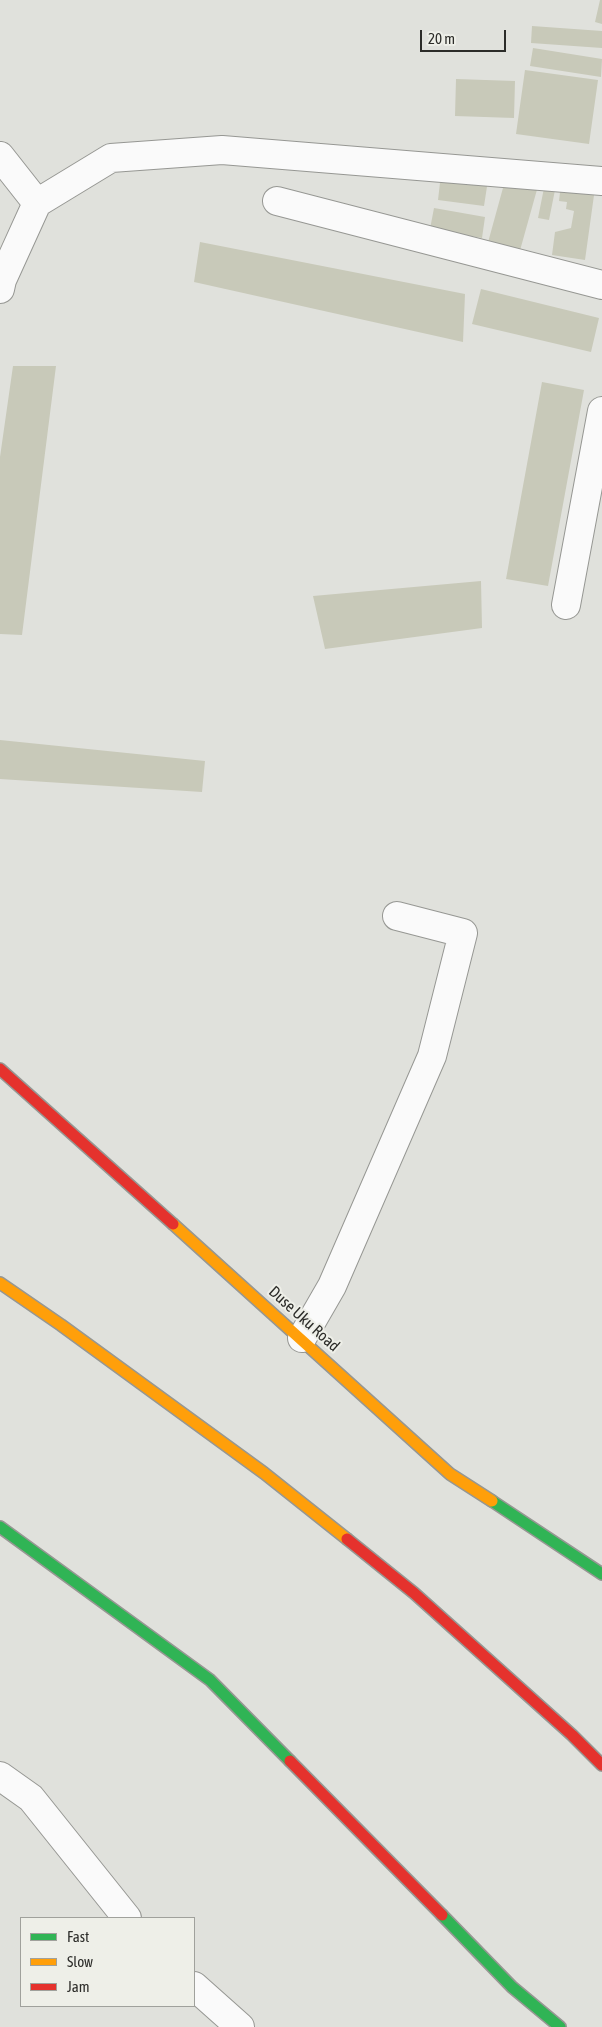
<!DOCTYPE html>
<style>
body{margin:0}
#map{position:relative;width:602px;height:2027px;overflow:hidden;background:#e0e1dc;font-family:"Asap Condensed",sans-serif}
canvas{display:block}
.legend{position:absolute;left:20px;top:1917px;width:175px;height:90px;box-sizing:border-box;background:#eeefe8;border:1px solid #a0a19c;margin:0;padding:6px 9px;list-style:none;font-size:15px;color:#2c2c29}
.legend li{display:flex;align-items:center;gap:10px;height:25px}
.legend b{width:25px;border:1px solid #a0a19c}
.scale{position:absolute;left:420px;top:30px;width:86px;height:22px;box-sizing:border-box;border:2px solid #2c2c29;border-top:0;padding-left:6px;font-size:15px;line-height:18px;white-space:nowrap;color:#2c2c29;-webkit-text-stroke:4px #eeefe8;paint-order:stroke}
</style>
<div id="map">
<canvas width="602" height="2027"></canvas>
<ul class="legend">
<li><b style="height:6px;background:#30b455"></b>Fast</li>
<li><b style="height:6px;background:#ff9f0a"></b>Slow</li>
<li><b style="height:6px;background:#e5322d"></b>Jam</li>
</ul>
<div class="scale">20 m</div>
</div>
<script>
const ctx = document.querySelector('canvas').getContext('2d');
ctx.lineJoin = 'round';
function fill(path, color) {
  ctx.fillStyle = color;
  ctx.fill(path, 'evenodd');
}
function toPath(rows) {
  const path = new Path2D();
  for (const r of rows) {
    path.moveTo(r[0], r[1]);
    for (let i = 2; i < r.length; i += 2) path.lineTo(r[i], r[i + 1]);
  }
  return path;
}
function trace(path, color, width, dash) {
  ctx.strokeStyle = color;
  ctx.lineWidth = width;
  ctx.lineCap = dash ? 'butt' : 'round';
  ctx.setLineDash(dash || []);
  ctx.stroke(path);
}
function write(font, color, halo, rows, align = 'center') {
  ctx.font = font + ' "Asap Condensed",sans-serif';
  ctx.lineWidth = 4;
  ctx.setLineDash([]);
  ctx.textBaseline = 'middle';
  ctx.strokeStyle = halo;
  ctx.fillStyle = color;
  for (const [text, x, y, turn = 0] of rows) {
    ctx.save();
    ctx.translate(x, y);
    ctx.rotate((+turn || 0) * Math.PI / 180);
    ctx.textAlign = isNaN(turn) ? turn : align;
    if (halo) ctx.strokeText(text, 0, 0);
    ctx.fillText(text, 0, 0);
    ctx.restore();
  }
}
fill(toPath([
 [600,0,602,0,602,24,595,22],
 [532,26,602,31,602,48,531,43],
 [533,48,602,59,601,77,530,66],
 [525,70,598,80,589,144,516,134],
 [456,79,515,81,514,118,455,116],
 [441,174,488,180,484,206,438,200],
 [506,177,538,186,519,254,487,246],
 [561,184,595,188,585,260,552,255,555,232,571,228,574,211,566,209,567,202,559,201],
 [544,188,555,190,549,220,538,218],
 [434,208,485,217,482,238,430,229],
 [200,242,465,294,463,342,194,282],
 [481,289,599,318,591,352,472,324],
 [13,366,56,366,22,635,0,634,0,457],
 [542,382,584,390,548,586,506,579],
 [481,581,482,628,325,649,313,596],
 [0,740,205,761,202,792,0,779]
]), '#c8c9b9');
const street = toPath([
 [0,156,37,203],
 [277,201,602,285],
 [0,289,2,280,37,203,111,158,222,150,602,181],
 [566,605,602,411],
 [302,1338,332,1286,432,1056,463,933,397,916],
 [0,1776,31,1798,127,1918],
 [194,1986,240,2027]
]);
const fast = toPath([
 [492,1501,602,1574],
 [0,1527,210,1680,290,1761],
 [442,1915,512,1987,560,2027]
]);
const slow = toPath([
 [173,1224,450,1474,492,1501],
 [0,1283,61,1325,264,1473,347,1539]
]);
const jam = toPath([
 [0,1069,173,1224],
 [347,1539,414,1593,572,1735,602,1765],
 [290,1761,442,1915]
]);
trace(street, '#969793', 30);
trace(fast, '#969793', 14);
trace(slow, '#969793', 14);
trace(jam, '#969793', 14);
trace(street, '#fafafa', 28);
trace(fast, '#30b455', 11);
trace(slow, '#ff9f0a', 11);
trace(jam, '#e5322d', 11);
write('16px', '#2c2c29', '#eeefe8', [
 ["Duse Uku Road",304,1319,42]
]);
</script>
